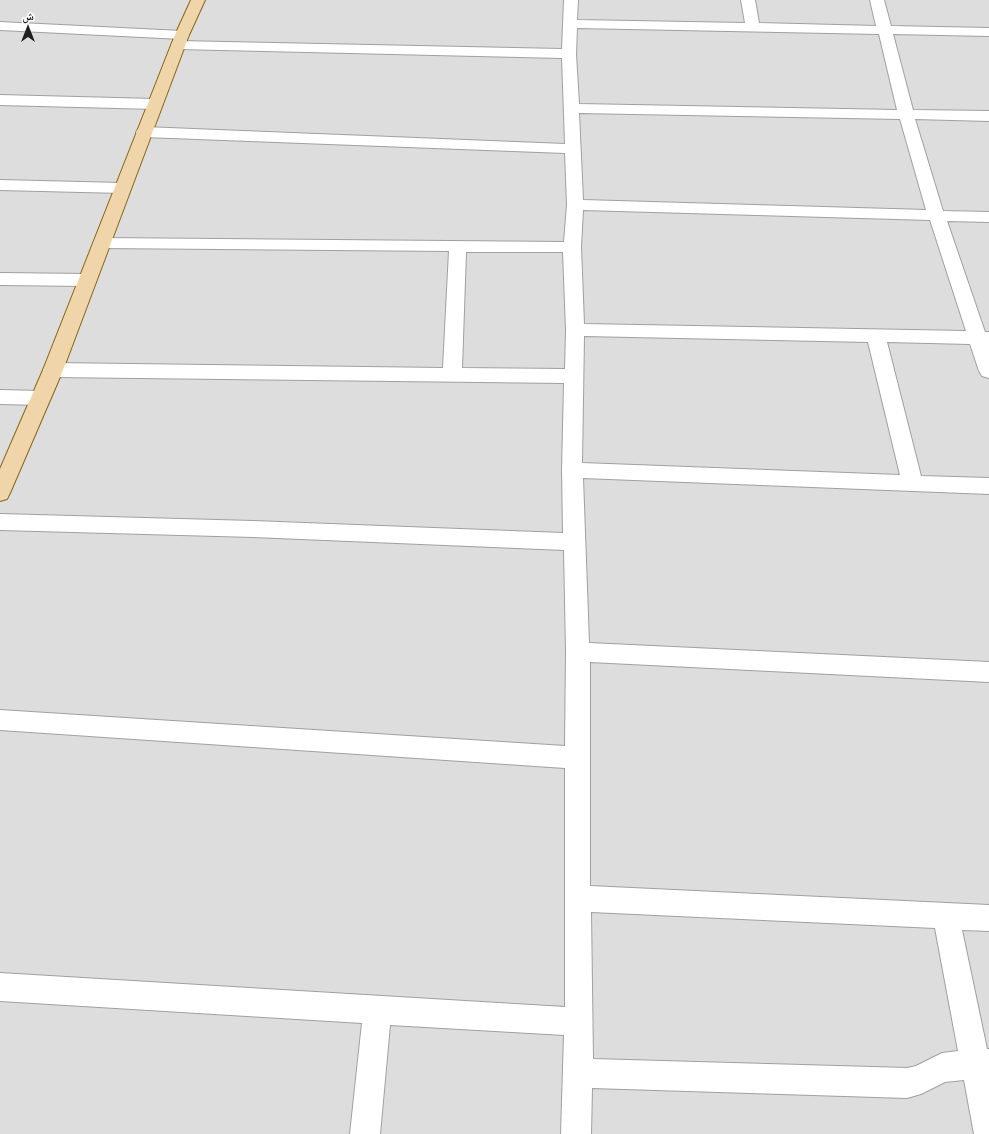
<!DOCTYPE html>
<meta charset="utf-8">
<style>
body{margin:0}
#map{position:relative;width:989px;height:1134px;overflow:hidden;background:#efece7;font-family:Cabin,"Noto Naskh Arabic",sans-serif}
canvas{display:block}
.north{position:absolute;left:8px;top:8px;width:40px;height:40px;-webkit-text-stroke:3px #fff;paint-order:stroke;rotate:0deg;font-size:11px;font-weight:700;line-height:16px;text-align:center;color:#1f1f1f}
.north::after{content:'';display:block;margin:auto;width:14px;height:18px;background:#1f1f1f;clip-path:polygon(50% 0,100% 100%,50% 72%,0 100%)}
</style>
<div id="map">
<canvas width="989" height="1134"></canvas>
<div class="north">ش</div>
</div>
<script>
const ctx = document.querySelector('canvas').getContext('2d');
ctx.lineJoin = 'round';
function fill(path, color) {
  ctx.fillStyle = color;
  ctx.fill(path, 'evenodd');
}
function toPath(rows) {
  const path = new Path2D();
  for (const r of rows) {
    path.moveTo(r[0], r[1]);
    for (let i = 2; i < r.length; i += 2) path.lineTo(r[i], r[i + 1]);
  }
  return path;
}
function trace(path, color, width, dash) {
  ctx.strokeStyle = color;
  ctx.lineWidth = width;
  ctx.lineCap = dash ? 'butt' : 'round';
  ctx.setLineDash(dash || []);
  ctx.stroke(path);
}
fill(toPath([
 [0,0,989,0,989,1134,0,1134]
]), '#ddd');
const minor = toPath([
 [564,0,578,0,577,20,745,23,741,0,755,0,759,23,876,26,870,0,884,0,891,26,989,28,989,36,893,34,913,110,989,111,989,121,915,119,943,211,989,212,989,222,947,221,985,332,989,332,989,378,982,376,979,371,970,344,887,342,921,476,989,478,989,494,583,478,589,643,989,662,989,682,590,662,590,886,989,905,989,931,962,930,987,1049,989,1049,989,1134,974,1134,964,1080,945,1082,921,1094,907,1098,592,1088,591,1134,561,1134,564,1035,390,1025,380,1134,350,1134,362,1023,0,1001,0,973,565,1007,565,768,0,730,0,710,565,746,566,652,564,550,253,537,0,530,0,514,253,521,563,533,562,470,564,383,53,377,46,375,43,370,46,365,53,363,443,368,449,251,102,248,96,247,93,243,96,239,102,238,564,242,567,205,565,153,144,137,138,135,136,132,138,129,144,127,565,144,562,58,178,49,173,48,171,45,173,42,178,41,562,49,564,0],
 [577,28,879,34,897,110,579,104,576,54,577,28],
 [579,113,900,119,926,210,583,200,579,113],
 [583,210,930,220,966,331,584,324,581,247,583,210],
 [466,252,563,252,566,330,565,369,462,368,466,252],
 [584,336,868,342,900,475,582,463,584,336],
 [591,912,935,928,958,1051,942,1053,916,1066,907,1068,593,1059,591,912],
 [0,22,182,31,187,32,189,35,187,38,182,39,0,30,0,22],
 [0,95,155,99,160,101,163,104,160,107,155,109,0,105,0,95],
 [0,180,122,183,128,184,130,188,128,192,122,193,0,190,0,180],
 [0,273,86,274,92,276,95,280,92,284,86,286,0,285,0,273],
 [0,390,40,391,47,393,50,398,47,403,40,405,0,404,0,390]
]);
const major = toPath([
 [191,0,205,0,189,35,63,370,10,493,7,499,0,501,0,469,43,370,175,35,191,0]
]);
trace(minor, '#a0a0a0', 2);
trace(major, '#886513', 2);
fill(minor, '#fff');
fill(major, '#f0d4aa');
</script>
